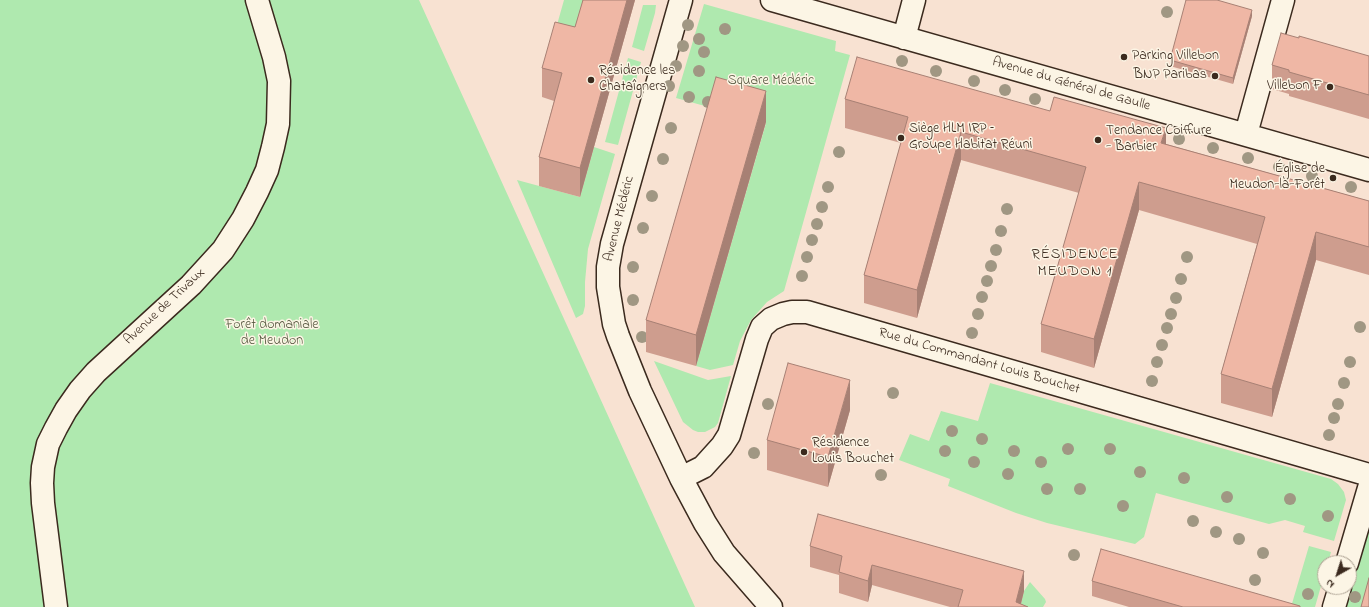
<!DOCTYPE html>
<meta charset="utf-8">
<style>
body{margin:0}
#map{position:relative;width:1369px;height:607px;overflow:hidden;background:#f8e2d2;font-family:"Indie Flower",sans-serif}
canvas{display:block}
.north{position:absolute;left:1317px;top:555px;width:40px;height:40px;box-sizing:border-box;background:#fcf5e5;border:1px solid #afa495;border-radius:50%;rotate:219deg;font-size:11px;font-weight:700;line-height:16px;text-align:center;color:#3b2a1e}
.north::after{content:'';display:block;margin:auto;width:14px;height:18px;background:#3b2a1e;clip-path:polygon(50% 0,100% 100%,50% 72%,0 100%)}
</style>
<div id="map">
<canvas width="1369" height="607"></canvas>
<div class="north">N</div>
</div>
<script>
const ctx = document.querySelector('canvas').getContext('2d');
ctx.lineJoin = 'round';
function fill(path, color) {
  ctx.fillStyle = color;
  ctx.fill(path, 'evenodd');
}
function toPath(rows) {
  const path = new Path2D();
  for (const r of rows) {
    path.moveTo(r[0], r[1]);
    for (let i = 2; i < r.length; i += 2) path.lineTo(r[i], r[i + 1]);
  }
  return path;
}
function trace(path, color, width, dash) {
  ctx.strokeStyle = color;
  ctx.lineWidth = width;
  ctx.lineCap = dash ? 'butt' : 'round';
  ctx.setLineDash(dash || []);
  ctx.stroke(path);
}
function write(font, color, halo, rows, align = 'center') {
  ctx.font = font + ' "Indie Flower",sans-serif';
  ctx.lineWidth = 3;
  ctx.setLineDash([]);
  ctx.textBaseline = 'middle';
  ctx.strokeStyle = halo;
  ctx.fillStyle = color;
  for (const [text, x, y, turn = 0] of rows) {
    ctx.save();
    ctx.translate(x, y);
    ctx.rotate((+turn || 0) * Math.PI / 180);
    ctx.textAlign = isNaN(turn) ? turn : align;
    if (halo) ctx.strokeText(text, 0, 0);
    ctx.fillText(text, 0, 0);
    ctx.restore();
  }
}
fill(toPath([
 [0,0,419,0,695,607,0,607],
 [564,0,591,0,583,28,575,27,568,51,551,46],
 [704,4,836,41,835,51,850,55,784,291,767,302,751,320,740,341,733,365,710,370,696,366,766,123,676,98],
 [643,5,656,5,655,13,644,51,632,47],
 [628,58,641,62,618,145,605,142],
 [594,147,615,154,588,249,585,282,585,306,583,314,576,318,517,180,580,197],
 [654,361,708,380,731,376,718,423,715,427,705,432,698,432,693,430,683,422],
 [990,383,1331,479,1338,484,1344,492,1346,500,1334,541,1303,532,1305,526,1285,520,1269,524,1156,493,1144,537,1135,544,1047,523,1016,513,948,486,950,479,899,460,910,434,929,441,941,411,978,421],
 [1369,521,1369,585,1363,607,1344,607],
 [1309,546,1331,552,1328,563,1325,563,1325,572,1315,607,1291,607],
 [1030,582,1045,599,1046,602,1043,607,1020,607,1024,591]
]), '#afe9af');
const street = toPath([
 [681,0,612,244,608,267,608,287,614,324,618,336,640,391,681,478,705,523,724,553,771,607],
 [772,0,1369,170],
 [904,38,914,0],
 [1246,134,1283,0],
 [681,478,703,467,722,446,729,435,757,339,762,327,771,319,783,314,792,312,807,312,1369,475],
 [1347,563,1369,488],
 [1334,607,1340,587]
]);
const secondary = toPath([
 [56,607,43,503,42,483,43,467,48,444,56,428,66,410,80,390,96,372,191,285,223,250,243,219,257,192,267,170,273,147,278,124,279,81,274,57,257,0]
]);
trace(street, '#3b2a1e', 25);
trace(secondary, '#3b2a1e', 25);
trace(street, '#fcf5e5', 22);
trace(secondary, '#fcf5e5', 22);
ctx.fillStyle = '#a09783';
for (const [x, y] of [
 [1167,12],
 [688,25],
 [725,29],
 [699,39],
 [683,46],
 [704,52],
 [902,61],
 [676,66],
 [699,71],
 [936,71],
 [974,81],
 [669,86],
 [1005,90],
 [689,97],
 [1035,99],
 [708,102],
 [671,128],
 [1179,139],
 [1213,148],
 [839,152],
 [1248,158],
 [663,159],
 [1279,167],
 [1312,176],
 [828,187],
 [1351,187],
 [652,196],
 [822,207],
 [1007,209],
 [817,224],
 [643,228],
 [1001,231],
 [812,240],
 [996,250],
 [807,257],
 [1187,257],
 [991,266],
 [633,267],
 [802,276],
 [1181,279],
 [987,281],
 [982,297],
 [1176,298],
 [633,300],
 [978,314],
 [1171,314],
 [1360,327],
 [1167,328],
 [972,333],
 [642,337],
 [1162,345],
 [1157,362],
 [1350,362],
 [1152,381],
 [1344,383],
 [893,393],
 [768,404],
 [1338,404],
 [1334,418],
 [952,431],
 [1329,435],
 [982,439],
 [1068,449],
 [1110,449],
 [945,451],
 [1014,451],
 [754,453],
 [974,462],
 [1041,462],
 [1140,472],
 [1008,474],
 [881,475],
 [1184,478],
 [1047,489],
 [1080,489],
 [1227,497],
 [1290,499],
 [1123,506],
 [1328,516],
 [1193,521],
 [1216,532],
 [1239,539],
 [1263,553],
 [1074,555],
 [1255,580],
 [1308,594],
 [1355,597]
]) {
  ctx.beginPath();
  ctx.arc(x, y, 6, 0, 2 * Math.PI);
  ctx.fill();
}
fill(toPath([
 [583,0,635,0,580,197,539,186,539,157,554,101,542,97,542,68,575,27],
 [1252,16,1233,84,1170,66,1170,60],
 [1369,56,1369,119,1289,96,1289,94,1272,89,1272,65],
 [845,99,1166,144,1369,201,1369,275,1316,260,1272,417,1221,403,1221,374,1257,244,1139,210,1094,368,1041,352,1041,324,1079,193,961,160,917,318,864,303,864,275,901,143,845,128],
 [766,122,696,366,646,352,646,320],
 [850,410,828,487,767,470,767,440],
 [810,546,1024,591,1021,604,1028,607,950,607,872,585,868,602,839,593,839,575,810,567],
 [1092,581,1300,607,1129,607,1092,596]
]), '#ce9d8e');
fill(toPath([
 [627,0,635,0,580,197,580,168],
 [1252,10,1252,16,1233,84,1233,78],
 [766,91,766,122,696,366,696,335],
 [1166,128,1166,157,1161,143],
 [961,132,961,160,917,318,917,290],
 [1139,182,1139,210,1094,368,1094,339],
 [1316,232,1316,260,1272,417,1272,389],
 [850,380,850,410,828,487,828,457],
 [872,565,872,585,868,602,868,581],
 [1024,571,1024,591,1020,607,1016,602]
]), '#a78074');
const building = toPath([
 [583,0,627,0,580,168,539,157,562,73,542,68,555,22,575,27,583,0],
 [1186,0,1217,0,1252,10,1233,78,1170,60,1186,0],
 [1281,33,1299,38,1299,36,1369,56,1369,95,1289,72,1289,70,1272,65,1281,33],
 [857,57,1050,111,1054,97,1166,128,1161,143,1369,201,1369,247,1316,232,1272,389,1221,374,1265,217,1139,182,1094,339,1041,324,1086,167,961,132,917,290,864,275,908,117,845,99,857,57],
 [716,77,766,91,696,335,646,320,716,77],
 [788,363,850,380,828,457,767,440,788,363],
 [818,514,1024,571,1016,602,1028,607,958,607,963,590,872,565,868,581,839,572,842,556,810,546,818,514],
 [1101,549,1300,606,1300,607,1183,607,1092,581,1101,549],
 [1369,578,1369,607,1361,607,1369,578]
]);
fill(building, '#efb7a5');
trace(building, '#a78074', 1);
for (const [x, y, r, color] of [
 [1124,57,4,"#3b2a1e"],
 [1215,76,4,"#3b2a1e"],
 [591,80,4,"#3b2a1e"],
 [1330,87,4,"#3b2a1e"],
 [901,138,4,"#3b2a1e"],
 [1098,140,4,"#3b2a1e"],
 [1333,178,4,"#3b2a1e"],
 [804,452,4,"#3b2a1e"]
]) {
  const dot = new Path2D();
  dot.arc(x, y, r, 0, 2 * Math.PI);
  ctx.fillStyle = color;
  ctx.fill(dot);
  trace(dot, '#fcf5e5', 1.5);
}
write('14px', '#3b2a1e', '#fcf5e5', [
 ["Parking Villebon",1132,57],
 ["Résidence les",599,72],
 ["Chataîgners",599,88],
 ["BNP Paribas",1207,76,"right"],
 ["Villebon F",1322,87,"right"],
 ["Siège HLM IRP –",909,130],
 ["Groupe Habitat Réuni",909,146],
 ["Tendance Coiffure",1106,132],
 ["- Barbier",1106,148],
 ["Église de",1325,170,"right"],
 ["Meudon-la-Forêt",1325,186,"right"],
 ["Résidence",812,444],
 ["Louis Bouchet",812,460]
], 'left');
write('14px', '#585a42', '#fcf5e5', [
 ["Square Médéric",771,82],
 ["Forêt domaniale",272,326],
 ["de Meudon",272,342]
]);
write('14px', '#3b2a1e', '#fcf5e5', [
 ["Avenue du Général de Gaulle",1071,85,16],
 ["Avenue Médéric",620,219,-76],
 ["Avenue de Trivaux",165,307,-43],
 ["Rue du Commandant Louis Bouchet",979,362,16]
]);
ctx.letterSpacing = '1px';
write('15px', '#3b2a1e', '#fcf5e5', [
 ["RÉSIDENCE",1075,256],
 ["MEUDON 1",1075,273]
]);
ctx.letterSpacing = '0px';
</script>
